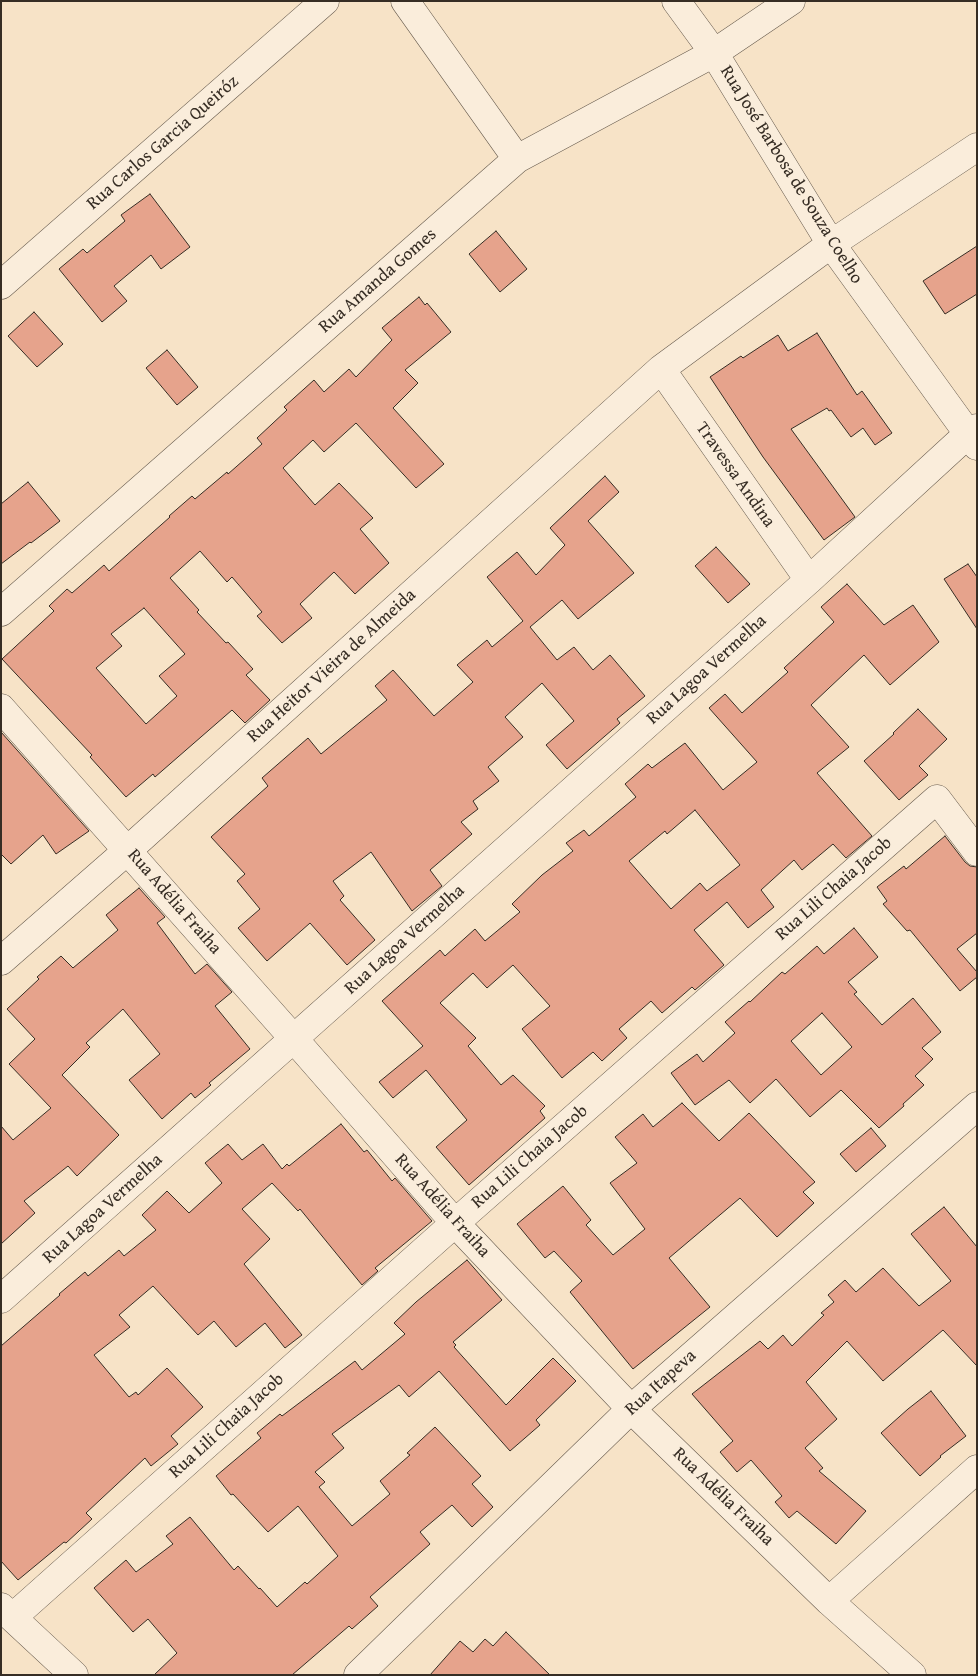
<!DOCTYPE html>
<meta charset="utf-8">
<style>
body{margin:0}
#map{position:relative;width:978px;height:1676px;overflow:hidden;background:#f7e3c7;font-family:"Gentium Book Plus",serif}
canvas{display:block}
.frame{position:absolute;inset:0;border:2px solid #362d24;pointer-events:none}
</style>
<div id="map">
<canvas width="978" height="1676"></canvas>
<div class="frame"></div>
</div>
<script>
const ctx = document.querySelector('canvas').getContext('2d');
ctx.lineJoin = 'round';
function fill(path, color) {
  ctx.fillStyle = color;
  ctx.fill(path, 'evenodd');
}
function toPath(rows) {
  const path = new Path2D();
  for (const r of rows) {
    path.moveTo(r[0], r[1]);
    for (let i = 2; i < r.length; i += 2) path.lineTo(r[i], r[i + 1]);
  }
  return path;
}
function trace(path, color, width, dash) {
  ctx.strokeStyle = color;
  ctx.lineWidth = width;
  ctx.lineCap = dash ? 'butt' : 'round';
  ctx.setLineDash(dash || []);
  ctx.stroke(path);
}
function write(font, color, halo, rows, align = 'center') {
  ctx.font = font + ' "Gentium Book Plus",serif';
  ctx.lineWidth = 4.5;
  ctx.setLineDash([]);
  ctx.textBaseline = 'middle';
  ctx.strokeStyle = halo;
  ctx.fillStyle = color;
  for (const [text, x, y, turn = 0] of rows) {
    ctx.save();
    ctx.translate(x, y);
    ctx.rotate((+turn || 0) * Math.PI / 180);
    ctx.textAlign = isNaN(turn) ? turn : align;
    if (halo) ctx.strokeText(text, 0, 0);
    ctx.fillText(text, 0, 0);
    ctx.restore();
  }
}
const building = toPath([
 [150,194,190,247,161,269,151,255,114,286,127,301,102,322,59,269,83,249,87,253,125,221,121,215,150,194],
 [496,231,527,269,500,292,469,254,496,231],
 [977,246,977,294,945,314,923,281,977,246],
 [419,297,425,305,427,303,451,332,405,370,418,383,393,408,444,464,416,488,356,423,324,452,313,440,283,468,315,505,339,483,373,518,360,529,389,563,355,594,334,572,300,604,312,618,282,643,257,616,262,612,232,577,227,582,200,551,170,578,199,610,197,612,226,643,228,642,253,669,246,675,270,700,245,723,232,710,155,777,153,774,126,797,90,757,92,755,2,659,54,611,49,606,67,589,72,593,104,565,109,571,170,517,169,516,192,496,195,499,227,472,228,474,262,444,257,438,287,410,284,407,314,380,324,392,349,369,356,377,392,340,382,328,419,297],
 [144,608,185,654,159,676,177,696,146,724,96,668,122,646,111,634,144,608],
 [34,312,63,344,37,367,8,336,34,312],
 [817,333,857,395,862,391,892,433,875,445,863,428,851,437,831,410,829,411,827,408,791,429,855,517,824,540,763,457,710,377,741,356,743,358,778,335,788,351,817,333],
 [167,350,198,387,177,405,146,368,167,350],
 [605,476,619,492,588,521,634,573,578,619,562,600,530,627,557,660,574,647,593,670,610,655,645,696,617,719,620,723,567,769,546,745,574,721,542,683,505,717,523,737,488,767,499,781,473,801,478,809,461,822,472,834,430,870,442,886,412,911,371,852,333,881,344,896,340,900,375,940,347,965,310,923,267,961,238,928,260,909,237,881,245,874,211,837,268,786,262,778,308,738,321,754,387,700,375,686,393,670,434,716,473,682,457,665,487,640,492,647,523,621,487,577,517,552,536,575,565,545,550,528,605,476],
 [28,482,60,521,31,543,30,542,1,564,1,504,28,482],
 [716,547,750,584,728,603,695,566,716,547],
 [968,564,977,577,977,629,944,579,968,564],
 [847,584,884,625,913,605,939,642,890,685,864,655,811,705,849,747,817,773,872,836,846,858,833,844,802,870,794,860,761,890,774,907,748,928,727,902,694,930,724,965,695,990,692,987,662,1013,651,1001,619,1029,627,1038,602,1061,593,1052,562,1078,522,1029,550,1006,513,965,487,988,473,973,440,1003,476,1038,468,1046,501,1085,513,1075,545,1106,540,1111,545,1118,469,1185,436,1147,467,1120,426,1070,393,1098,379,1082,423,1046,382,1001,440,950,445,956,475,929,485,941,520,912,512,904,542,875,573,851,566,843,584,830,589,836,636,797,625,784,648,764,652,768,685,743,723,790,757,762,709,708,725,694,742,713,788,672,784,668,834,622,821,607,847,584],
 [695,810,740,865,707,891,700,883,671,909,629,861,665,831,667,834,695,810],
 [918,709,947,739,919,766,928,775,899,800,864,761,894,734,893,733,918,709],
 [1,732,89,831,56,854,43,835,11,864,1,854,1,732],
 [945,836,965,862,970,866,977,867,977,933,957,949,977,972,977,977,960,991,910,930,907,931,883,904,887,901,877,887,904,866,906,869,945,836],
 [139,888,165,917,157,923,195,974,207,964,232,992,215,1006,250,1049,209,1083,211,1085,195,1098,191,1093,162,1119,129,1080,160,1054,123,1009,86,1043,90,1047,62,1075,119,1135,77,1176,68,1166,24,1201,35,1213,1,1244,1,1126,13,1140,51,1108,9,1064,35,1039,7,1009,39,979,37,977,61,956,73,968,118,930,106,915,139,888],
 [854,928,878,957,848,982,857,992,854,994,882,1025,913,998,941,1032,922,1048,933,1059,915,1076,924,1085,903,1104,904,1106,879,1128,841,1090,810,1117,776,1079,750,1103,729,1080,695,1105,671,1073,697,1054,703,1062,735,1033,725,1022,749,1001,750,1002,782,972,785,974,817,946,824,954,854,928],
 [822,1013,852,1047,821,1075,791,1041,822,1013],
 [682,1103,719,1141,749,1113,815,1182,803,1192,814,1203,777,1237,740,1198,669,1258,710,1307,633,1369,570,1292,582,1281,554,1251,545,1258,517,1224,563,1186,591,1220,586,1225,613,1255,645,1229,610,1183,637,1163,615,1137,643,1114,653,1127,682,1103],
 [341,1124,364,1152,367,1150,392,1181,395,1178,432,1221,375,1268,378,1271,362,1285,300,1209,298,1211,272,1183,242,1209,270,1239,244,1264,302,1335,285,1348,265,1323,236,1347,214,1321,198,1335,153,1286,119,1315,130,1327,94,1355,129,1397,136,1392,138,1395,167,1368,203,1407,171,1436,178,1444,151,1466,145,1458,86,1513,92,1519,66,1543,64,1542,18,1580,1,1561,1,1346,60,1295,59,1294,85,1272,88,1276,119,1250,124,1256,156,1230,142,1215,167,1191,189,1213,222,1183,205,1163,228,1144,242,1160,263,1144,282,1169,287,1164,289,1166,341,1124],
 [871,1128,886,1146,856,1172,840,1154,871,1128],
 [944,1207,977,1247,977,1366,943,1330,883,1381,847,1341,806,1382,837,1419,805,1448,823,1468,819,1471,866,1511,836,1544,797,1511,789,1518,775,1502,782,1496,751,1460,737,1472,720,1452,733,1441,692,1394,760,1341,768,1349,783,1335,792,1346,824,1315,821,1313,834,1302,828,1295,845,1280,856,1292,883,1268,919,1306,951,1281,911,1234,944,1207],
 [467,1260,502,1300,453,1342,456,1345,454,1347,506,1405,553,1358,576,1381,536,1420,540,1425,510,1451,439,1371,409,1397,399,1385,332,1434,344,1448,315,1472,325,1482,319,1487,352,1526,390,1494,380,1481,410,1455,407,1453,435,1427,481,1476,472,1484,493,1507,472,1527,452,1505,420,1532,430,1544,370,1597,378,1606,352,1629,349,1626,292,1675,154,1675,177,1653,148,1619,133,1632,94,1588,126,1560,136,1572,173,1544,166,1536,190,1517,234,1570,238,1566,259,1589,260,1588,277,1607,305,1582,307,1584,338,1556,298,1506,268,1532,233,1494,231,1495,216,1476,261,1438,257,1433,280,1414,282,1416,355,1361,362,1370,405,1334,394,1323,416,1302,467,1260],
 [931,1391,966,1436,940,1456,941,1457,920,1476,881,1433,908,1409,931,1391],
 [506,1632,550,1675,430,1675,460,1641,473,1652,485,1639,493,1646,506,1632]
]);
fill(building, '#e6a38c');
trace(building, '#362d24', 1);
const minor = toPath([
 [405,1,517,159],
 [676,1,714,53,831,244,977,446],
 [1,285,325,1],
 [661,369,809,580],
 [1,612,517,159,714,53,791,1],
 [1,708,294,1039,455,1223,631,1409,829,1601,912,1675],
 [1,961,128,850,661,369,831,244,977,147],
 [1,1299,809,580,968,434,977,428],
 [829,1601,977,1469],
 [1,1607,74,1675],
 [13,1617,455,1223,937,799,977,852],
 [358,1675,631,1409,977,1106]
]);
trace(minor, '#665a4d', 29);
trace(minor, '#faeddb', 28);
write('18px', '#362d24', '#faeddb', [
 ["Rua Carlos Garcia Queiróz",163,143,-41],
 ["Rua José Barbosa de Souza Coelho",791,175,58],
 ["Rua Amanda Gomes",378,281,-41],
 ["Travessa Andina",735,475,55],
 ["Rua Heitor Vieira de Almeida",332,666,-42],
 ["Rua Lagoa Vermelha",707,670,-42],
 ["Rua Lili Chaia Jacob",834,889,-41],
 ["Rua Adélia Fraiha",174,902,49],
 ["Rua Lagoa Vermelha",405,940,-42],
 ["Rua Lili Chaia Jacob",530,1157,-41],
 ["Rua Adélia Fraiha",442,1206,48],
 ["Rua Lagoa Vermelha",103,1209,-42],
 ["Rua Itapeva",661,1383,-42],
 ["Rua Lili Chaia Jacob",227,1426,-42],
 ["Rua Adélia Fraiha",723,1497,44]
]);
</script>
